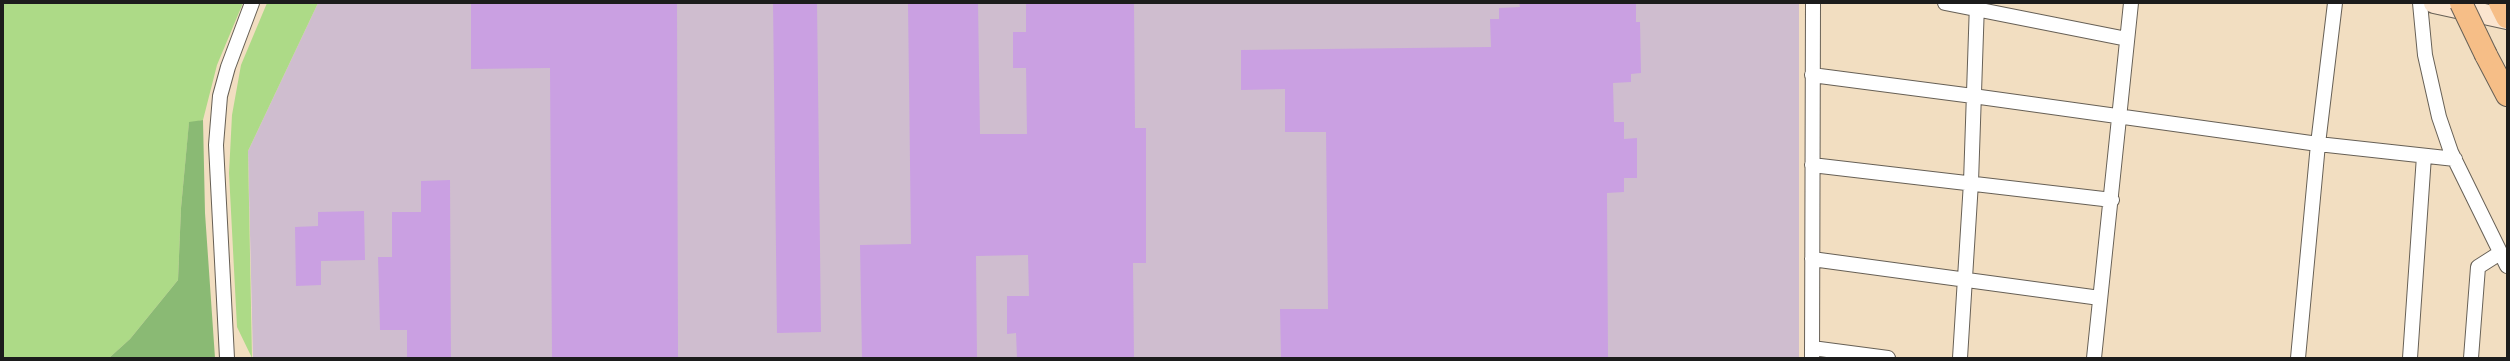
<!DOCTYPE html>
<style>
body{margin:0}
#map{position:relative;width:2510px;height:361px;overflow:hidden;background:#f2dec1;font-family:Itim,sans-serif}
canvas{display:block}
.frame{position:absolute;inset:0;border:4px solid #1c1c1c;pointer-events:none}
</style>
<div id="map">
<canvas width="2510" height="361"></canvas>
<div class="frame"></div>
</div>
<script>
const ctx = document.querySelector('canvas').getContext('2d');
ctx.lineJoin = 'round';
function fill(path, color) {
  ctx.fillStyle = color;
  ctx.fill(path, 'evenodd');
}
function toPath(rows) {
  const path = new Path2D();
  for (const r of rows) {
    path.moveTo(r[0], r[1]);
    for (let i = 2; i < r.length; i += 2) path.lineTo(r[i], r[i + 1]);
  }
  return path;
}
function trace(path, color, width, dash) {
  ctx.strokeStyle = color;
  ctx.lineWidth = width;
  ctx.lineCap = dash ? 'butt' : 'round';
  ctx.setLineDash(dash || []);
  ctx.stroke(path);
}
fill(toPath([
 [318,3,1799,3,1799,358,253,358,248,151]
]), '#cfbdcf');
fill(toPath([
 [3,3,243,3,217,65,203,120,189,123,181,208,178,280,130,339,109,358,3,358],
 [267,3,318,3,248,151,252,358,237,327,229,173,232,115,241,65]
]), '#adda87');
fill(toPath([
 [203,120,205,213,215,358,109,358,130,339,178,280,181,208,189,122]
]), '#8aba74');
fill(toPath([
 [471,3,677,3,678,358,552,358,550,68,471,69],
 [773,3,817,3,821,332,777,333],
 [908,3,978,3,980,134,1027,134,1026,68,1013,68,1013,32,1026,32,1026,3,1134,3,1135,128,1146,128,1146,263,1133,263,1134,358,1017,358,1016,333,1007,334,1007,296,1029,296,1028,255,976,256,977,358,862,358,860,245,911,244],
 [1519,3,1636,3,1636,22,1640,22,1641,73,1631,74,1631,82,1613,83,1614,122,1624,122,1624,139,1637,138,1637,178,1624,178,1624,192,1607,193,1608,358,1281,358,1280,309,1328,309,1326,132,1285,132,1285,89,1241,90,1241,50,1491,47,1490,19,1499,19,1499,8,1520,7],
 [450,180,451,358,407,358,407,330,380,330,378,257,392,257,392,212,421,212,421,181],
 [364,211,365,260,321,261,321,285,296,286,295,227,318,226,318,212]
]), '#caa0e2');
const street = toPath([
 [1945,3,2127,39],
 [2420,3,2425,55,2439,117,2451,152,2507,266],
 [1812,75,1973,96,2318,144,2455,159],
 [1812,165,2112,200],
 [1812,259,2100,298],
 [1812,348,1888,358],
 [227,358,216,145,220,96,228,67,252,3],
 [1812,358,1813,3],
 [1960,358,1971,182,1977,3],
 [2094,358,2131,3],
 [2298,358,2318,144,2335,3],
 [2410,358,2424,156],
 [2471,358,2478,267,2500,253]
]);
const secondary = toPath([
 [2434,3,2507,19]
]);
const highway = toPath([
 [2500,3,2507,17],
 [2486,55,2507,95]
]);
trace(street, '#676056', 16);
trace(secondary, '#676056', 22);
trace(highway, '#676056', 24);
trace(street, '#fff', 14);
trace(secondary, '#fbe5cf', 20);
trace(highway, '#f6be87', 22);
const highwayBridge = toPath([
 [2461,3,2486,55]
]);
trace(highwayBridge, '#676056', 24, []);
trace(highwayBridge, '#f6be87', 22);
</script>
